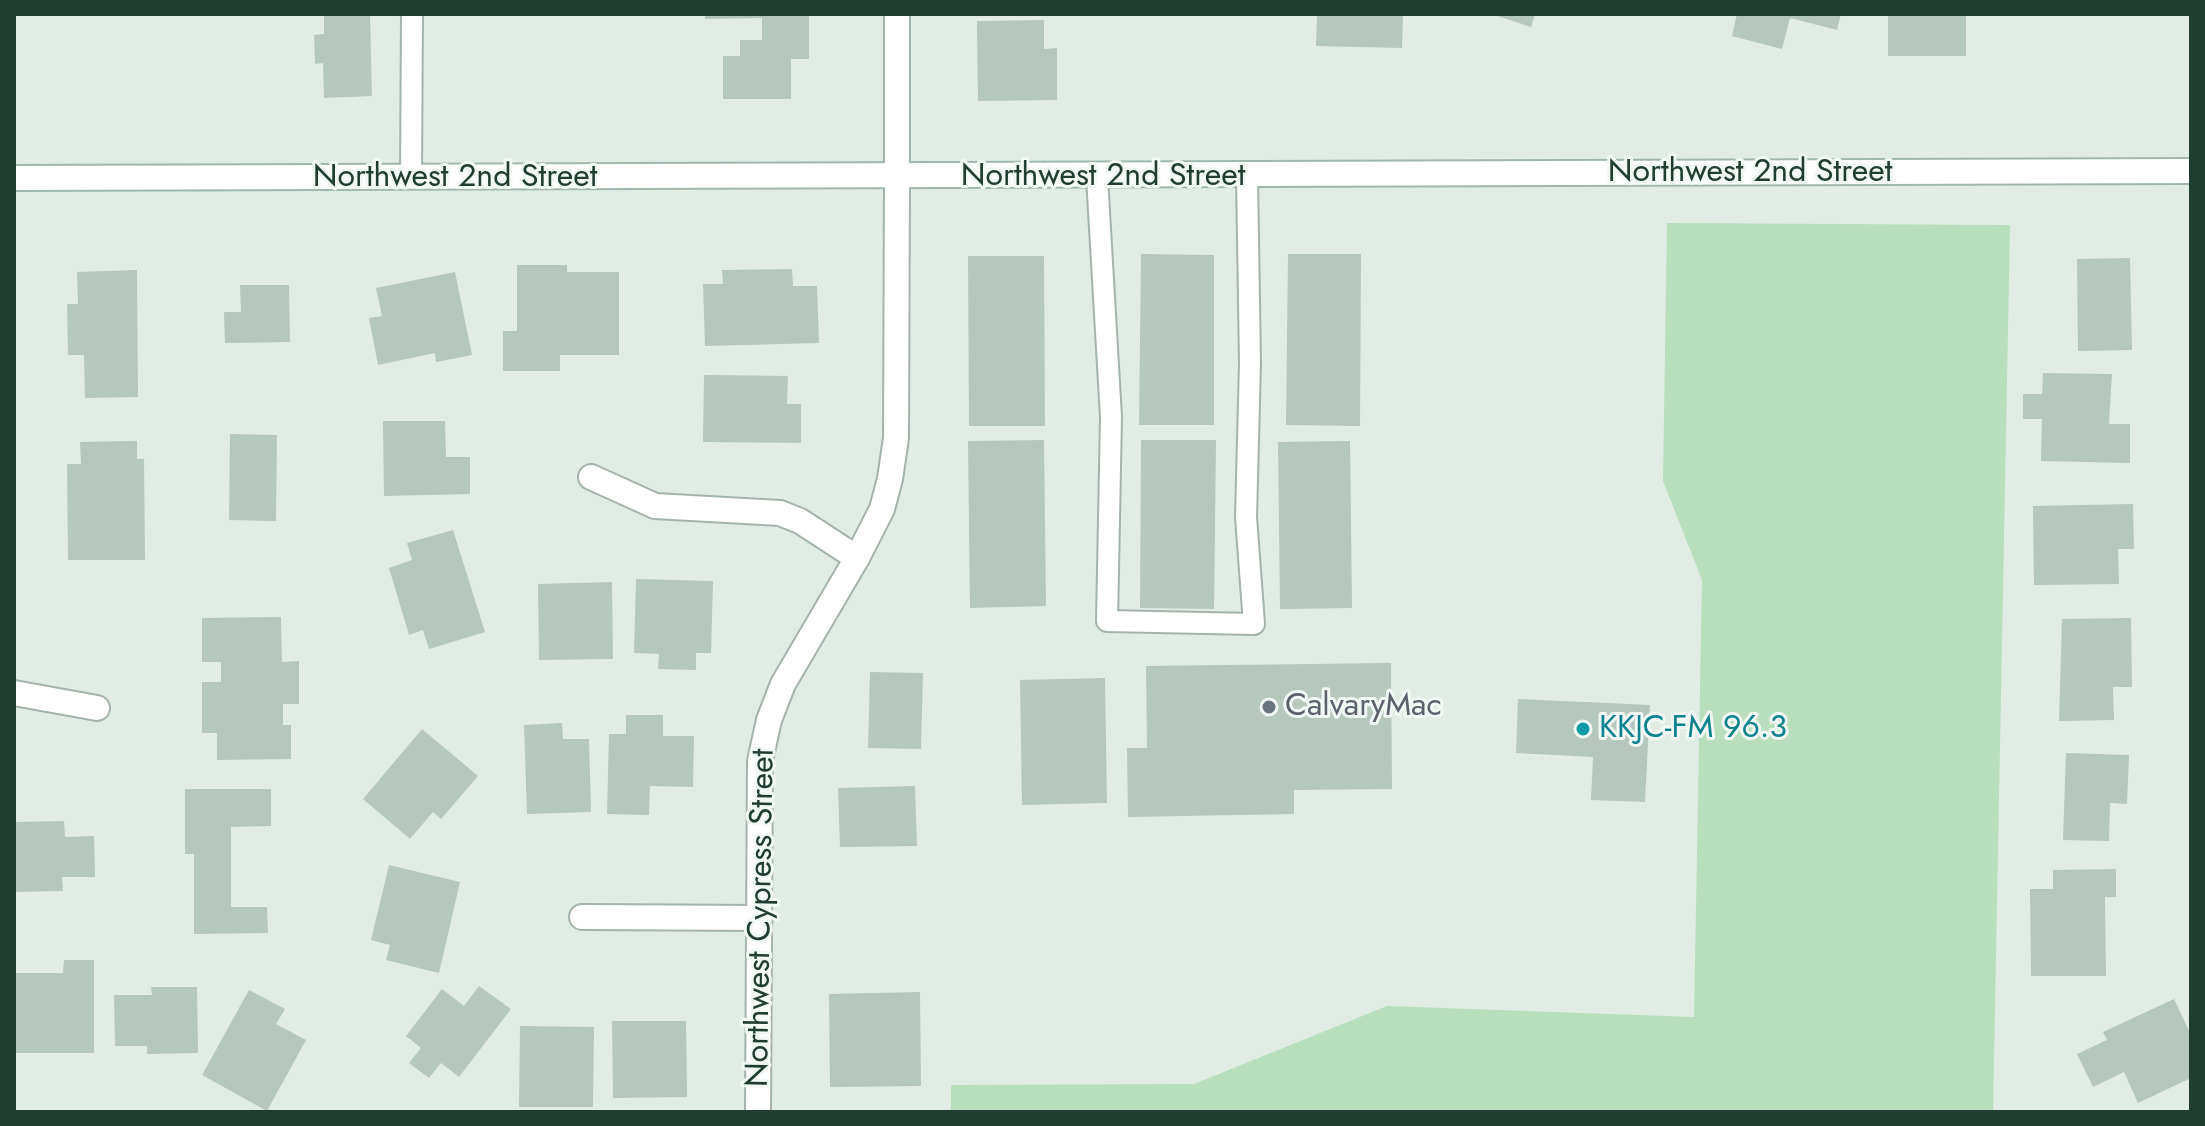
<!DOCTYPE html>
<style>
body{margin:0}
#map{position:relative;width:2205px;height:1126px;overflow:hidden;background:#e1ece5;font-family:Jost,sans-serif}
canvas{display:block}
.frame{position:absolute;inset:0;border:16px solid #213d31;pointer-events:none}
</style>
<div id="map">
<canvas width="2205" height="1126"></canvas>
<div class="frame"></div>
</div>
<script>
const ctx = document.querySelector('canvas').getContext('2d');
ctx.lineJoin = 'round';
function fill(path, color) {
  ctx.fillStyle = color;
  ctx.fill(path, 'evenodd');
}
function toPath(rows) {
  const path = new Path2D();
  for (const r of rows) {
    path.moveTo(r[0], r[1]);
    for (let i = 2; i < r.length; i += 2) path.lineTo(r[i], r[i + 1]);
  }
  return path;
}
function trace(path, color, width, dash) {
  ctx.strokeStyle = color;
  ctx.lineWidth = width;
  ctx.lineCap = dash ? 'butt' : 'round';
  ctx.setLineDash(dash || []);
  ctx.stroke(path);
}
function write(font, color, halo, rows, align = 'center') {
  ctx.font = font + ' Jost,sans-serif';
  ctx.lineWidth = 6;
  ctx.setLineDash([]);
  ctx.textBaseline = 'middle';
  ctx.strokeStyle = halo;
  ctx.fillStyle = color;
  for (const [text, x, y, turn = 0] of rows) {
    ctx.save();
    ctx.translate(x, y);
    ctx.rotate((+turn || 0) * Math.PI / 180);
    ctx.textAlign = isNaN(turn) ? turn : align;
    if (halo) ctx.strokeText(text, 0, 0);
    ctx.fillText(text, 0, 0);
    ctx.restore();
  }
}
fill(toPath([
 [1667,223,2010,225,1993,1112,951,1112,951,1085,1194,1084,1387,1006,1694,1017,1702,580,1663,481]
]), '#b9debd');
fill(toPath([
 [324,14,370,14,372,96,324,98,323,63,315,64,314,35,324,34],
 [705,14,809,14,809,59,791,59,791,99,723,99,723,56,740,56,740,40,762,40,762,18,705,19],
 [1317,14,1403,14,1402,48,1316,46],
 [1492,14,1535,14,1531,27],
 [1737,14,1841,14,1837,30,1790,18,1782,49,1732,36],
 [1888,14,1966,14,1966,56,1888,56],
 [1044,20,1044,49,1057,48,1057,100,978,101,977,21],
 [1141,254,1214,255,1214,425,1139,425],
 [1288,254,1361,254,1360,426,1286,425],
 [968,256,1044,256,1045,426,969,426],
 [2130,258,2132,350,2078,351,2077,259],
 [517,265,567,265,567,272,619,272,619,355,560,355,560,371,503,371,503,331,517,331],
 [792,269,793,286,817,286,819,343,705,346,703,284,723,284,722,270],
 [137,270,138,397,85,398,84,355,68,355,67,304,78,304,77,272],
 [455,272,472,355,436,362,435,353,378,365,369,318,382,316,376,288],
 [240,285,289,285,290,342,225,343,224,312,241,312],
 [2043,373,2112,374,2109,424,2130,424,2130,463,2041,461,2042,419,2023,419,2023,394,2042,394],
 [704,375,788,376,787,404,801,404,801,443,703,442],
 [383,421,445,421,446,457,470,457,470,494,384,496],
 [230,434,277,435,276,521,229,520],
 [1044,440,1046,606,970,608,968,441],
 [1141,440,1216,440,1214,609,1140,608],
 [137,441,137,459,144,459,145,560,68,560,67,464,81,464,80,442],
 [1350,441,1352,608,1280,609,1278,442],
 [2133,504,2134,549,2118,549,2119,584,2034,585,2033,506],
 [453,530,485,632,429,649,423,630,409,635,389,568,412,560,407,543],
 [636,579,713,581,711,653,696,653,696,670,658,669,659,654,634,653],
 [612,582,613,659,539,660,538,584],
 [281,617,282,662,299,661,299,704,283,704,283,725,291,725,291,759,217,760,217,733,202,733,202,682,221,682,221,662,202,662,202,618],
 [2131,618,2132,687,2113,687,2114,720,2059,721,2062,619],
 [1391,663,1392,789,1294,790,1294,814,1128,817,1127,748,1147,748,1146,666],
 [870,672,923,673,921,749,868,748],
 [1105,678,1107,803,1022,805,1020,680],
 [1518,699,1650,705,1645,802,1591,800,1593,757,1516,753],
 [626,715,663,715,663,736,694,736,693,787,650,786,649,815,607,814,609,734,626,734],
 [562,723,563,739,589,739,591,812,527,814,524,725],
 [422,729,478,776,441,819,433,812,410,839,363,799],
 [2066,753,2129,755,2127,804,2110,803,2109,841,2063,840],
 [915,786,917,846,840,847,838,788],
 [185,789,271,789,271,826,231,827,231,907,267,907,268,933,194,934,194,854,185,854],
 [64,821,65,837,94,836,95,877,62,877,63,891,14,892,14,822],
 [389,865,460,882,439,973,386,960,390,945,371,940],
 [2116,869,2116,897,2105,897,2106,976,2031,976,2030,889,2053,889,2053,870],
 [64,960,94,960,94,1053,14,1053,14,973,63,973],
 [479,986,511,1009,459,1077,441,1063,429,1078,409,1063,421,1048,406,1036,442,989,464,1006],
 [151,987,197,987,198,1053,147,1054,147,1046,115,1046,114,995,152,995],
 [249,990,285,1009,276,1024,306,1040,267,1111,202,1075],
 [920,992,921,1086,830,1087,829,994],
 [2174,999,2191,1035,2191,1078,2138,1103,2124,1072,2093,1087,2077,1054,2107,1040,2103,1032],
 [612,1021,686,1021,687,1097,613,1098],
 [520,1026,594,1027,593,1107,519,1107]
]), '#b6c7be');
const service = toPath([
 [1097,177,1111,417,1107,621,1254,624,1246,517,1250,363,1247,176],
 [411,178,412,14]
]);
const minor = toPath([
 [591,477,655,506,780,513,800,521,857,558],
 [14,693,97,708],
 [582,917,760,918]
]);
const tertiary = toPath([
 [758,1112,760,761,769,720,783,684,857,558,882,509,890,479,896,438,897,178]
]);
const secondary = toPath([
 [897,14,897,178],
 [14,178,2191,171]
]);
trace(service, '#a4b4ab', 24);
trace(minor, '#a4b4ab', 28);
trace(tertiary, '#a4b4ab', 28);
trace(secondary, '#9fb8ab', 28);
trace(service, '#fff', 20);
trace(minor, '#fff', 24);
trace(tertiary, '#fff', 24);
trace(secondary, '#fff', 24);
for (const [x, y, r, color] of [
 [1269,707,8,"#6b7280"],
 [1583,729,8,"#0f9aa8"]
]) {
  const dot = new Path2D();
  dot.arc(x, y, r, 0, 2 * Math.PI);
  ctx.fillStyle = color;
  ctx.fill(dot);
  trace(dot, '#f2f8f4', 3);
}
write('32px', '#213d31', '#f2f8f4', [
 ["Northwest 2nd Street",1750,173],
 ["Northwest 2nd Street",1103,177],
 ["Northwest 2nd Street",455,178],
 ["Northwest Cypress Street",762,918,-89]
]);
write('32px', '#5b616d', '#f2f8f4', [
 ["CalvaryMac",1285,707]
], 'left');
write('32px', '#0d838f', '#f2f8f4', [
 ["KKJC-FM 96.3",1599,729]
], 'left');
</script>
